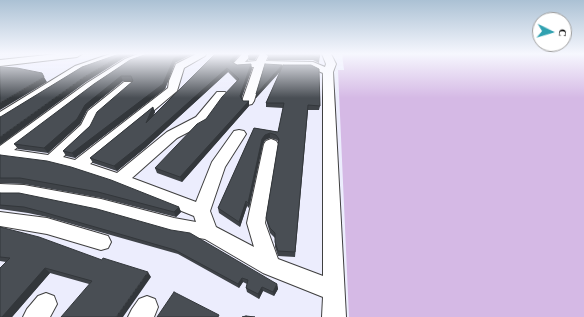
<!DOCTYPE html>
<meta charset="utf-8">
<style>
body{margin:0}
#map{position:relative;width:584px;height:317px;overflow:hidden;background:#ecedfd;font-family:"Times New Roman",serif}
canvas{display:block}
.north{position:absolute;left:532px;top:12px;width:40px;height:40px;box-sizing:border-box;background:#fff;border:1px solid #9e9e9e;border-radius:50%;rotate:95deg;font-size:11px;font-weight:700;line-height:16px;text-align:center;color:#0c0c0c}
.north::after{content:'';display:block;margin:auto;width:14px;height:18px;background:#30a1b0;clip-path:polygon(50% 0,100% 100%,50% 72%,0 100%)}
</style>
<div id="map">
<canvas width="584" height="317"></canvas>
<div class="north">С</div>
</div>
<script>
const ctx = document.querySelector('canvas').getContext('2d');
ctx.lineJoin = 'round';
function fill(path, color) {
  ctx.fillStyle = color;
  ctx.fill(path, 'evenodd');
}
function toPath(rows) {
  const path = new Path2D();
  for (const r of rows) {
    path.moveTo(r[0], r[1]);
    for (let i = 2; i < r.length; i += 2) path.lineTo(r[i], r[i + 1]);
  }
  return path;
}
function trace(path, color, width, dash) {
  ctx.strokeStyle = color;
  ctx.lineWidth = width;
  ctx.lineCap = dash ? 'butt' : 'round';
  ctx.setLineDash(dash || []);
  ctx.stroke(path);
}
fill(toPath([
 [342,54,584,54,584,317,349,317,338,70,344,70]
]), '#d5b9e5');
const minor = toPath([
 [56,54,82,54,77,57,0,66,0,60,56,54],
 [110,54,123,54,121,56,83,70,5,120,0,121,0,112,75,66,110,54],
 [138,54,151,54,149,56,131,63,95,87,14,150,48,155,81,125,88,111,124,82,132,82,134,84,132,86,98,116,92,130,63,157,75,160,168,88,169,81,176,64,196,54,206,54,205,56,184,68,177,91,90,164,117,173,167,132,196,117,217,92,225,92,227,94,206,123,177,138,132,178,196,202,212,162,234,131,239,130,244,131,246,134,225,167,210,211,216,227,254,247,247,223,264,144,266,141,271,139,276,141,278,144,265,223,278,259,323,276,323,73,311,68,264,67,254,101,252,104,248,105,244,104,242,101,254,67,237,68,232,65,242,54,252,54,245,62,256,61,260,54,265,54,268,56,266,61,313,62,325,67,326,64,322,54,331,54,336,64,333,72,346,317,322,317,323,297,263,273,205,239,174,234,101,213,24,197,0,196,0,184,24,185,101,199,174,218,196,222,194,216,114,184,75,171,51,165,0,158,0,146,87,83,125,59,138,54],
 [0,212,47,218,108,236,111,242,108,248,101,250,47,234,0,226,0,212],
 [46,293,54,296,57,304,50,317,23,317,27,309,38,296,46,293],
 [147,296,155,299,158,307,154,317,128,317,132,309,139,299,147,296]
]);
trace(minor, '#3f3f3f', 2);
fill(minor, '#fff');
fill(toPath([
 [147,54,175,63,165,89,75,158,66,156,63,151,90,126,133,81,123,81,87,110,80,124,48,153,18,149,14,144],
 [215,54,240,54,233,63,237,65,251,64,252,69,241,98,243,101,249,101,249,106,182,182,157,173,155,168,206,119,237,81,228,72,145,148,117,171,93,163,90,158,153,107,155,112,153,116],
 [267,54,320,54,319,63,313,60,268,60,268,55],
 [282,65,282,66,320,106,319,110,308,110,295,257,278,256,275,247,275,238,270,233,267,223,266,218,279,143,277,140,270,138,265,140,263,144,249,208,247,206,240,227,219,213,218,208,254,128,278,132,283,108,266,107,266,103,280,72,256,98,256,94],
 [0,155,179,207,181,212,176,217,101,198,24,184,0,183],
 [0,193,19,193,277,284,278,289,274,296,263,291,259,299,247,292,246,288,247,284,243,282,239,288,178,254,47,217,28,213,0,209],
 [0,227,151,277,89,284,50,273,12,317,0,317,6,262,0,261]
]), '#3f4348');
fill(toPath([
 [123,54,135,54,124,58,86,82,0,145,0,137,84,77],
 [184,54,193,54,175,63,165,89,75,158,72,153,174,58],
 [236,54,240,54,231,65,230,61],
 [256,54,259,54,255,60,249,60,248,56],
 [251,64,252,69,241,100,240,96],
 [282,65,282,69,256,98,256,94],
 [227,68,228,72,145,148,117,171,114,166],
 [121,76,123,81,87,110,80,124,48,153,44,148,85,105],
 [44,77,47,82,0,110,0,103],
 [249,101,249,106,182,182,180,177],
 [153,107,155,112,147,128,146,123],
 [270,133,270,138,265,140,263,144,249,208,248,203,262,139,265,135],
 [246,201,247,206,240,227,239,222],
 [179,207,181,212,176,217,174,212],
 [45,268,50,273,12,317,2,317],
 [148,272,151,277,123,317,116,317],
 [242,278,243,282,239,288,238,284],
 [277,284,278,289,274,296,273,292],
 [262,287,263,291,259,299,258,294]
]), '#33373b');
const building = toPath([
 [119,54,123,54,84,77,0,137,0,117,2,116,82,67,119,54],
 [147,54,184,54,174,58,163,84,72,153,63,151,90,126,97,112,133,81,131,76,121,76,85,105,77,119,44,148,14,144,94,84,130,60,147,54],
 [215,54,236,54,230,61,237,65,251,64,240,96,243,101,249,101,180,177,155,168,197,124,206,119,222,97,239,79,227,68,143,143,114,166,90,158,153,107,146,123,215,54],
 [250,54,256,54,255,55,248,56,250,54],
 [268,54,320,54,319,58,313,56,268,55,268,54],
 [265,64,282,65,256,94,265,64],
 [283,65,311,65,319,69,320,106,308,105,295,252,278,251,275,242,275,233,270,228,266,218,279,139,276,135,270,133,265,135,262,139,248,203,246,201,239,222,218,208,254,128,278,132,284,103,266,103,283,65],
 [0,67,17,68,42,73,44,77,0,103,0,67],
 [0,155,47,161,71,167,111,180,179,207,174,212,98,192,20,178,0,178,0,155],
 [0,193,19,193,97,209,171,230,190,233,277,284,273,292,262,287,258,294,246,288,248,280,242,278,238,284,175,250,43,212,24,207,0,205,0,193],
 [0,227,39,237,102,260,103,258,148,272,116,317,61,317,92,281,45,268,2,317,0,317,0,268,10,258,0,257,0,227],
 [174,292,219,315,218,317,157,317,174,292],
 [246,316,255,317,242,317,246,316]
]);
fill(building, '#494e54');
trace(building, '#33373b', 1);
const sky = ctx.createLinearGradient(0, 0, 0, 98);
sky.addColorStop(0, '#abc1d4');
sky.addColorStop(0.55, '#f6f7fe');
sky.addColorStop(1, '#f6f7fe00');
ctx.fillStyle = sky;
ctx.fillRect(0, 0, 584, 98);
</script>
